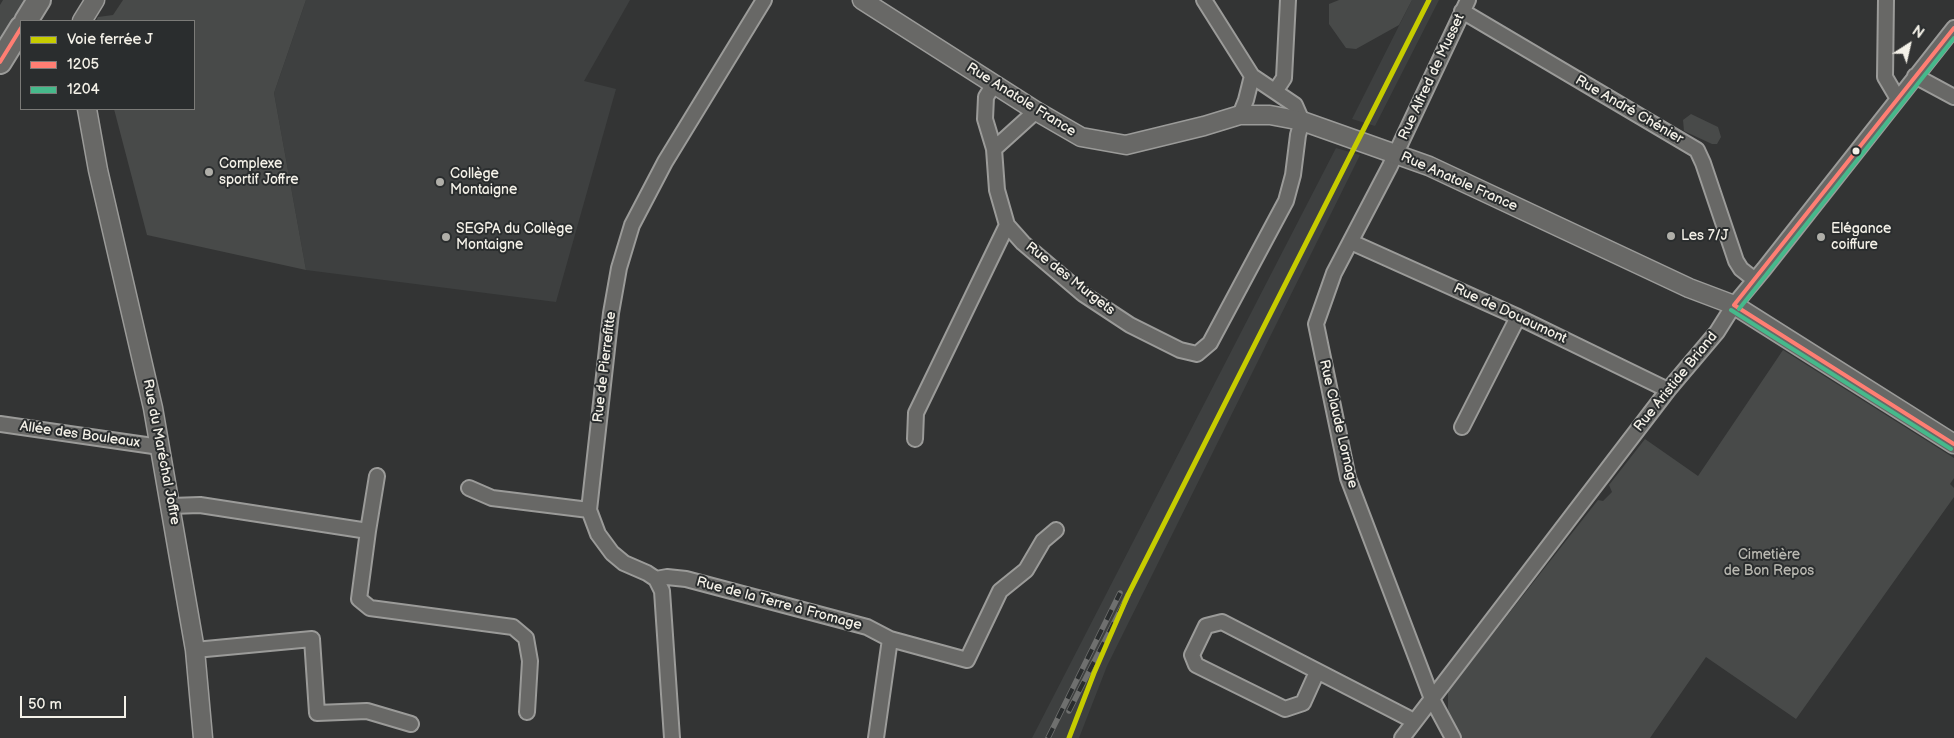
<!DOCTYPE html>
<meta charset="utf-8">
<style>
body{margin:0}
#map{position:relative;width:1954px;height:738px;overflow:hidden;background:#333434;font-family:"Balsamiq Sans",sans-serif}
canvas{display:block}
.legend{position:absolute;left:20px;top:20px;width:175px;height:90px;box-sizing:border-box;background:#2a2d2e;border:1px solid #7b7b78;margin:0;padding:6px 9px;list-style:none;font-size:15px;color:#f4f1e8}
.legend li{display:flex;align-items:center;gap:10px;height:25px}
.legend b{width:25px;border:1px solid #7b7b78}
.north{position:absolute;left:1884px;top:20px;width:50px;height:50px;-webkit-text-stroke:4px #2a2d2e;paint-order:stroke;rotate:35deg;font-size:14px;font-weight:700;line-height:20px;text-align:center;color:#f4f1e8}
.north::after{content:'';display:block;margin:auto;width:18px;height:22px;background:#f4f1e8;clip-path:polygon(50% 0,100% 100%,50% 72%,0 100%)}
.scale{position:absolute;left:20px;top:696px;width:106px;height:22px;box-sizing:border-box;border:2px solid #f4f1e8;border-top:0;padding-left:6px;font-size:15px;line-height:18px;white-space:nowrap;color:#f4f1e8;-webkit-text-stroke:4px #2a2d2e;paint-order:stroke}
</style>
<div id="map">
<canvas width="1954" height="738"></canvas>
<ul class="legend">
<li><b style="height:6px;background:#c6cc00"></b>Voie ferrée J</li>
<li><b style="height:6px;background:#ff7e73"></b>1205</li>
<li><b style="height:6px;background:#46b98b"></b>1204</li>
</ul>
<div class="north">N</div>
<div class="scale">50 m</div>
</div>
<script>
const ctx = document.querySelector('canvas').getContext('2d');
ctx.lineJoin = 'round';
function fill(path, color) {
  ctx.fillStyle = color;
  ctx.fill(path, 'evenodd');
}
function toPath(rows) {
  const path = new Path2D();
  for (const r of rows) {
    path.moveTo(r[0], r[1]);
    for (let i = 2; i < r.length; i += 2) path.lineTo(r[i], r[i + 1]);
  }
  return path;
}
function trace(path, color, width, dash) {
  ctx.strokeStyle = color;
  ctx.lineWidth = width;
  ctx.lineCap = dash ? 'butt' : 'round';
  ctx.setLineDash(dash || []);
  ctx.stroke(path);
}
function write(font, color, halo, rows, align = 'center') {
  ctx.font = font + ' "Balsamiq Sans",sans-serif';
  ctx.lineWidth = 4;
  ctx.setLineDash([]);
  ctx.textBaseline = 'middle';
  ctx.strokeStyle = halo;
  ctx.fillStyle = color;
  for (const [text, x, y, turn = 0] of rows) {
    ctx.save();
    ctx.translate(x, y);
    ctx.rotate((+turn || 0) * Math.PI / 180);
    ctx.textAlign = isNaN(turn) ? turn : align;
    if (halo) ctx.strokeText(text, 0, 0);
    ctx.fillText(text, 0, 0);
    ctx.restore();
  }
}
fill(toPath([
 [306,0,630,0,584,81,616,89,556,302,306,270,274,93],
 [1412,0,1439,0,1375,126,1352,119],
 [1336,148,1360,155,1107,666,1079,738,1032,738]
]), '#3e4040');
fill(toPath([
 [3,0,30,0,0,47,0,5],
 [123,0,306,0,274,93,306,270,147,235,114,109,194,109,194,21,96,21,98,17,113,15],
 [1339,0,1412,0,1399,25,1356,49,1346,48,1329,24,1329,4],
 [1691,114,1718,127,1721,137,1717,144,1712,144,1684,131,1683,120],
 [1783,350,1954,458,1954,478,1950,484,1954,488,1954,497,1796,719,1706,657,1650,738,1461,738,1448,713,1448,691,1598,500,1603,501,1612,492,1609,485,1645,439,1698,476]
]), '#484a49');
const minor = toPath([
 [1204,0,1252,76],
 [1886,0,1885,77,1898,99],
 [1462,11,1697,150,1703,163,1736,261,1741,269,1755,280],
 [1915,76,1954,97],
 [994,84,986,97,985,119,994,149,997,190,1007,225,1023,243,1083,294,1130,325,1180,350,1197,354,1210,343,1286,201,1293,175,1298,135,1302,121,1295,105,1252,76,1246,100,1240,115],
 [1276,90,1284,78,1288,0],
 [994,149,1036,111],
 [1351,242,1518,317,1668,390],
 [0,424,160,447],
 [1462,427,1518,317],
 [915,439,916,413,1007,225],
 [469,488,492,498,589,510],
 [171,506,200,505,368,531,359,599,370,608,513,627,526,638,530,661,527,712],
 [368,531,377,476],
 [656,579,667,577,686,579,867,627,890,639,876,738],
 [890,639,967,660,1000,591,1026,570,1043,541,1056,530],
 [195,650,312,639,317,713,367,711,411,724],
 [1317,672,1303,703,1285,709,1196,665,1192,655,1206,626,1222,622,1414,721],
 [672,738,662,591,656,579,647,573,624,563,612,553,598,534,589,510,611,313,619,268,632,225,665,162,764,0],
 [1402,738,1668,390,1717,332,1734,305,1764,269,1954,28],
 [1453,738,1432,699,1348,478,1316,324,1334,273,1390,166,1468,0]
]);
const tertiary = toPath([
 [862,0,1036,111,1081,137,1126,145,1204,126,1240,115,1270,115,1302,121,1429,166,1689,288,1734,305,1954,444],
 [82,21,95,0],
 [87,109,98,170,153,408,195,650,203,738]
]);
const primary = toPath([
 [26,21,39,0],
 [0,62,21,28]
]);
trace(minor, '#9b9b99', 18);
trace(tertiary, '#9b9b99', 21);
trace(primary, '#9b9b99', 26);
trace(minor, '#686866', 14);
trace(tertiary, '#686866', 18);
trace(primary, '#686866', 22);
const rail = toPath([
 [1069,711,1128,595],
 [1048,738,1120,593]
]);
trace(rail, '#6f706f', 5.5);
trace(rail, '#2a2d2e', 4, [11]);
trace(toPath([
 [0,62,21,28],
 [1734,305,1954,28],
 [1734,305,1954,444]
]), '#ff7e73', 4);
trace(toPath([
 [1739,309,1954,38],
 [1731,310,1951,449]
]), '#46b98b', 4);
trace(toPath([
 [1069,738,1094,673,1128,595,1429,0]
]), '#c6cc00', 5);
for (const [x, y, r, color] of [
 [1856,151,4.5,"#f4f1e8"],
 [209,172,5,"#b0afa9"],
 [440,182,5,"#b0afa9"],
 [1671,236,5,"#b0afa9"],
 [446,237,5,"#b0afa9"],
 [1821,237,5,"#b0afa9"]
]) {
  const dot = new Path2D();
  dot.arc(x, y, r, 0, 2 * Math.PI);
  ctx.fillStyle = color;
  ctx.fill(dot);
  trace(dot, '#2a2d2e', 2);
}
write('14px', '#f4f1e8', '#2a2d2e', [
 ["Rue Alfred de Musset",1432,77,-65],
 ["Rue Anatole France",1021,100,32],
 ["Rue André Chénier",1629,110,30],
 ["Rue Anatole France",1459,182,24],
 ["Rue des Murgets",1070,279,38],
 ["Rue de Douaumont",1510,314,25],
 ["Rue de Pierrefitte",605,367,-83],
 ["Rue Aristide Briand",1676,382,-51],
 ["Rue Claude Lornage",1338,424,77],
 ["Allée des Bouleaux",80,435,8],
 ["Rue du Maréchal Joffre",161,452,79],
 ["Rue de la Terre à Fromage",779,604,15]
]);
write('14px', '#f4f1e8', '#2a2d2e', [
 ["Complexe",219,164],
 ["sportif Joffre",219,180],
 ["Collège",450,174],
 ["Montaigne",450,190],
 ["SEGPA du Collège",456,229],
 ["Montaigne",456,245],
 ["Elégance",1831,229],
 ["coiffure",1831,245],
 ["Les 7/J",1681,236]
], 'left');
write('14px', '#b9b8b1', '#2a2d2e', [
 ["Cimetière",1769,555],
 ["de Bon Repos",1769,571]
]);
</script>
